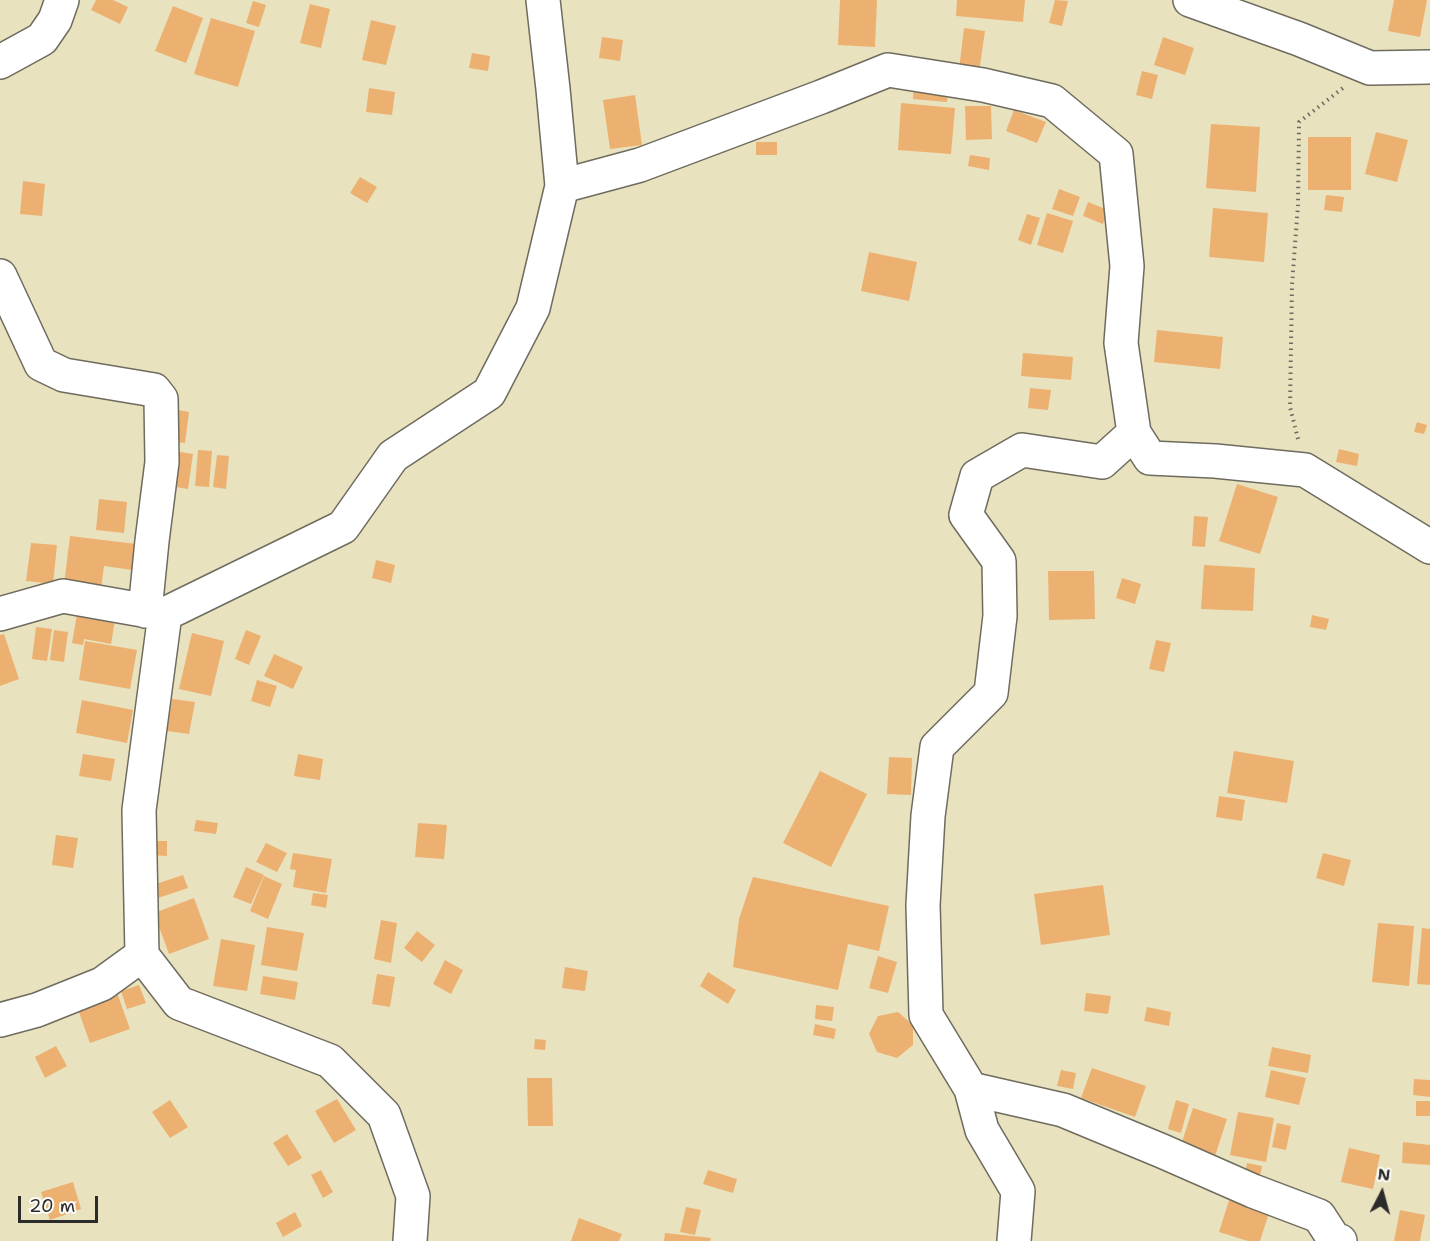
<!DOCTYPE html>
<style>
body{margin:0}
#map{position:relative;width:1430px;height:1241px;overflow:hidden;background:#e9e2bf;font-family:"Shantell Sans",sans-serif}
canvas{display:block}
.north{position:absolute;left:1352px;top:1163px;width:60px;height:60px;-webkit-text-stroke:4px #fdfcf7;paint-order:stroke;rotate:6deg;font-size:16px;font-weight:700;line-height:24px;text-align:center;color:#2b2b2b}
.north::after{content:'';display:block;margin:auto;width:21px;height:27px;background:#2b2b2b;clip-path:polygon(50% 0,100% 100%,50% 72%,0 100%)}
.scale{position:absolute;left:18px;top:1196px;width:80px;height:27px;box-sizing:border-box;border:3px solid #2b2b2b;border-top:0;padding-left:8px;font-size:18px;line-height:21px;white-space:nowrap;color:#2b2b2b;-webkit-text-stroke:4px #fdfcf7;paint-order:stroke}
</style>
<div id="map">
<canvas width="1430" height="1241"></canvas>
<div class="north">N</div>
<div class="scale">20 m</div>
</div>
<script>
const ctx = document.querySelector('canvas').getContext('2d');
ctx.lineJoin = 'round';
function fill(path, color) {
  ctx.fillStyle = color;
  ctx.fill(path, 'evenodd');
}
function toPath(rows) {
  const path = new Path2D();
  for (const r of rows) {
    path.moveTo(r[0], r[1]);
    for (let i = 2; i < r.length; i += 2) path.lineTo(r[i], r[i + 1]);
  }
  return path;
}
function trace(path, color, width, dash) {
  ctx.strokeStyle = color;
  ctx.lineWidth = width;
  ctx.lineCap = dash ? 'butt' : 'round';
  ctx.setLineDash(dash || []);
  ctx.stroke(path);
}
fill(toPath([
 [96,0,113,0,128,7,120,24,91,10],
 [840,0,877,0,875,47,838,45],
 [957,0,1025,0,1023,22,956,16],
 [1055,0,1068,1,1062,26,1049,23],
 [1394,0,1427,0,1420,37,1388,31],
 [253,1,266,5,259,27,246,23],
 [310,4,330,9,321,48,300,43],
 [173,6,203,18,186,63,155,51],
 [211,18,255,31,238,87,194,74],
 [371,20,396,26,386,65,362,60],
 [964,28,985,31,979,72,959,69],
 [602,37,623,40,620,61,599,58],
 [1163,37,1194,48,1185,75,1154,65],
 [472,53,490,56,488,71,469,68],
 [1142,71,1158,75,1152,99,1136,95],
 [914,86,948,89,947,102,913,99],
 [369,88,395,92,392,115,366,112],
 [635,95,642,145,610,149,603,100],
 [901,103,955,108,951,154,898,150],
 [965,106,991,106,992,139,966,140],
 [1014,110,1046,122,1037,143,1006,131],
 [1211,124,1260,127,1256,192,1206,188],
 [1376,132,1408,140,1397,182,1365,174],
 [1308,137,1351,137,1351,190,1308,190],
 [756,142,777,142,777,155,756,155],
 [970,155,990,158,989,170,968,166],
 [360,177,377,187,367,203,350,193],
 [23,181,45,184,42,216,20,214],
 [1059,189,1080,197,1073,216,1052,209],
 [1326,195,1344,197,1342,212,1324,210],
 [1088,202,1108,210,1103,224,1083,216],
 [1213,208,1268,213,1264,262,1209,257],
 [1047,213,1073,221,1063,253,1037,245],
 [1027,214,1040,218,1031,245,1018,240],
 [869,252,917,262,909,301,861,291],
 [1157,330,1223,337,1220,369,1154,362],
 [1023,353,1073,357,1071,380,1021,376],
 [1030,388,1051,390,1048,410,1028,408],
 [172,409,189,412,185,443,168,441],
 [1417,422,1427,425,1424,434,1414,432],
 [1339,449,1359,454,1357,466,1336,462],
 [198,450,212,451,209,487,195,486],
 [174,451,193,454,188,489,169,486],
 [217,455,229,456,226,489,213,487],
 [1237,484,1278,497,1260,554,1219,541],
 [99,499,127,502,124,533,96,530],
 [1194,516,1208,517,1205,547,1192,546],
 [70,536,136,544,132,570,104,566,101,589,64,585],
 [31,543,57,545,53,584,26,581],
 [376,560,395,565,391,583,372,578],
 [1204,565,1255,568,1253,611,1201,609],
 [1048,571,1094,571,1095,619,1049,620],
 [1122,578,1141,584,1135,604,1116,598],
 [77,614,115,620,111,644,84,639,83,645,72,643],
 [1312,615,1329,619,1326,630,1310,627],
 [36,627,52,629,47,661,32,659],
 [54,630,68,632,64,662,50,660],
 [246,630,261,636,249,665,235,659],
 [192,633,224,641,211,696,179,689],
 [4,634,19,679,0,686,0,635],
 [1156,640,1171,643,1164,672,1149,669],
 [85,641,137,650,130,689,79,680],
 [274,654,303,667,293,689,264,676],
 [257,680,277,686,270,707,251,701],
 [172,699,195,702,189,734,167,731],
 [82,700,133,710,127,743,76,733],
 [1234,751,1294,761,1287,803,1227,793],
 [83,754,115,759,111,781,79,776],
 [298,754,323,759,320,780,294,776],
 [889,757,912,758,911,795,887,794],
 [820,771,867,794,831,867,783,843],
 [1219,796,1245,800,1242,821,1216,817],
 [196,820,218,823,216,834,194,831],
 [418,823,447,825,444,859,415,857],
 [56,835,78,838,73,868,52,865],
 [150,841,167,841,167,856,150,855],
 [266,843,287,853,277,872,256,862],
 [293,853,332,859,326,893,293,887,296,870,290,869],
 [1323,853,1351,860,1344,886,1316,878],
 [246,867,264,875,251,904,233,897],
 [183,875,188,888,158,898,153,885],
 [264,876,282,884,268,919,250,911],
 [753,877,889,906,879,951,848,944,838,990,733,967,739,919],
 [1103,885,1110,935,1041,945,1034,894],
 [313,893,328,895,326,908,311,905],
 [194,898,209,939,169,954,154,913],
 [381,920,397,923,391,963,374,959],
 [1378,923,1414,926,1409,986,1372,982],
 [267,927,304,933,297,971,261,965],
 [1422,928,1430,929,1430,985,1417,984],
 [417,931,435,945,422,962,404,948],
 [221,939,255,945,247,991,213,986],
 [878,956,897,962,888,993,869,988],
 [445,960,463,970,451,994,433,984],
 [565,967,588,971,585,991,562,988],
 [708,972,736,990,728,1004,700,986],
 [377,974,395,977,390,1007,372,1004],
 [263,976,298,982,295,1000,260,994],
 [139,985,146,1003,127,1009,121,991],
 [116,990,130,1029,90,1043,76,1004],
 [1086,993,1111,996,1108,1014,1084,1011],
 [816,1005,834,1007,832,1021,815,1019],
 [1147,1007,1171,1012,1169,1026,1144,1021],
 [898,1012,913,1025,913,1045,897,1058,877,1052,869,1034,878,1016],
 [815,1024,836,1029,834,1039,813,1035],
 [535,1039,546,1040,545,1050,534,1049],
 [56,1046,67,1066,45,1078,35,1057],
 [1272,1047,1311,1055,1308,1073,1268,1066],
 [1092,1068,1146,1086,1135,1117,1081,1098],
 [1061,1070,1076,1073,1073,1089,1057,1086],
 [1271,1070,1306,1078,1299,1105,1265,1097],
 [527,1078,552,1078,553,1126,528,1126],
 [1414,1079,1430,1080,1430,1097,1413,1095],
 [337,1099,356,1130,334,1143,315,1111],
 [170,1100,188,1127,170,1138,152,1112],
 [1176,1100,1189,1104,1181,1133,1168,1129],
 [1416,1101,1430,1101,1430,1116,1416,1116],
 [1193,1108,1227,1119,1215,1156,1181,1145],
 [1238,1112,1274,1118,1266,1162,1230,1155],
 [1277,1123,1291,1126,1286,1150,1272,1147],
 [287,1134,302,1158,288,1166,273,1143],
 [1403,1142,1430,1145,1430,1165,1402,1163],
 [1349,1148,1380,1155,1373,1189,1341,1182],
 [1247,1163,1262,1166,1260,1177,1245,1174],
 [321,1170,333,1192,323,1198,311,1175],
 [708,1170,737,1179,733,1193,703,1184],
 [73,1182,81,1209,50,1220,41,1192],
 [1230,1197,1270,1210,1260,1241,1248,1241,1219,1232],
 [686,1207,701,1210,695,1235,680,1232],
 [1400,1210,1425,1215,1420,1241,1394,1241],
 [295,1212,302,1226,283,1237,276,1223],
 [579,1218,622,1234,619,1241,571,1241],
 [665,1233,711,1238,710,1241,664,1241]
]), '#ecb171');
const minor = toPath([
 [1190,0,1299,39,1370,68,1430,67],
 [0,62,42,39,55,20,62,0],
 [562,186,640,165,821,97,888,70,983,85,1052,101,1116,154,1127,266,1121,343,1134,433,1150,458,1215,461,1305,470,1430,547],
 [0,276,41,364,64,375,154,390,161,399,162,462,152,541,145,611],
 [1134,433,1102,462,1022,450,977,476,966,515,999,561,1000,616,991,693,937,747,928,816,923,905,926,1015,971,1089,1063,1110,1162,1151,1253,1191,1319,1216,1334,1239,1340,1241],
 [0,614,63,596,165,614],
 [0,1020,37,1010,102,984,142,955],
 [971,1089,982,1130,1018,1191,1014,1241],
 [410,1241,413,1196,384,1115,330,1061,179,1003,142,955,139,810,165,614,343,527,393,456,489,393,533,308,562,186,553,89,543,0]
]);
trace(minor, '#6e6b5f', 36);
trace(toPath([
 [1298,439,1290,407,1292,285,1298,205,1299,122,1343,88]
]), '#6e6b5f', 4, [1.5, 4.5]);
trace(minor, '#fff', 33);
</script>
